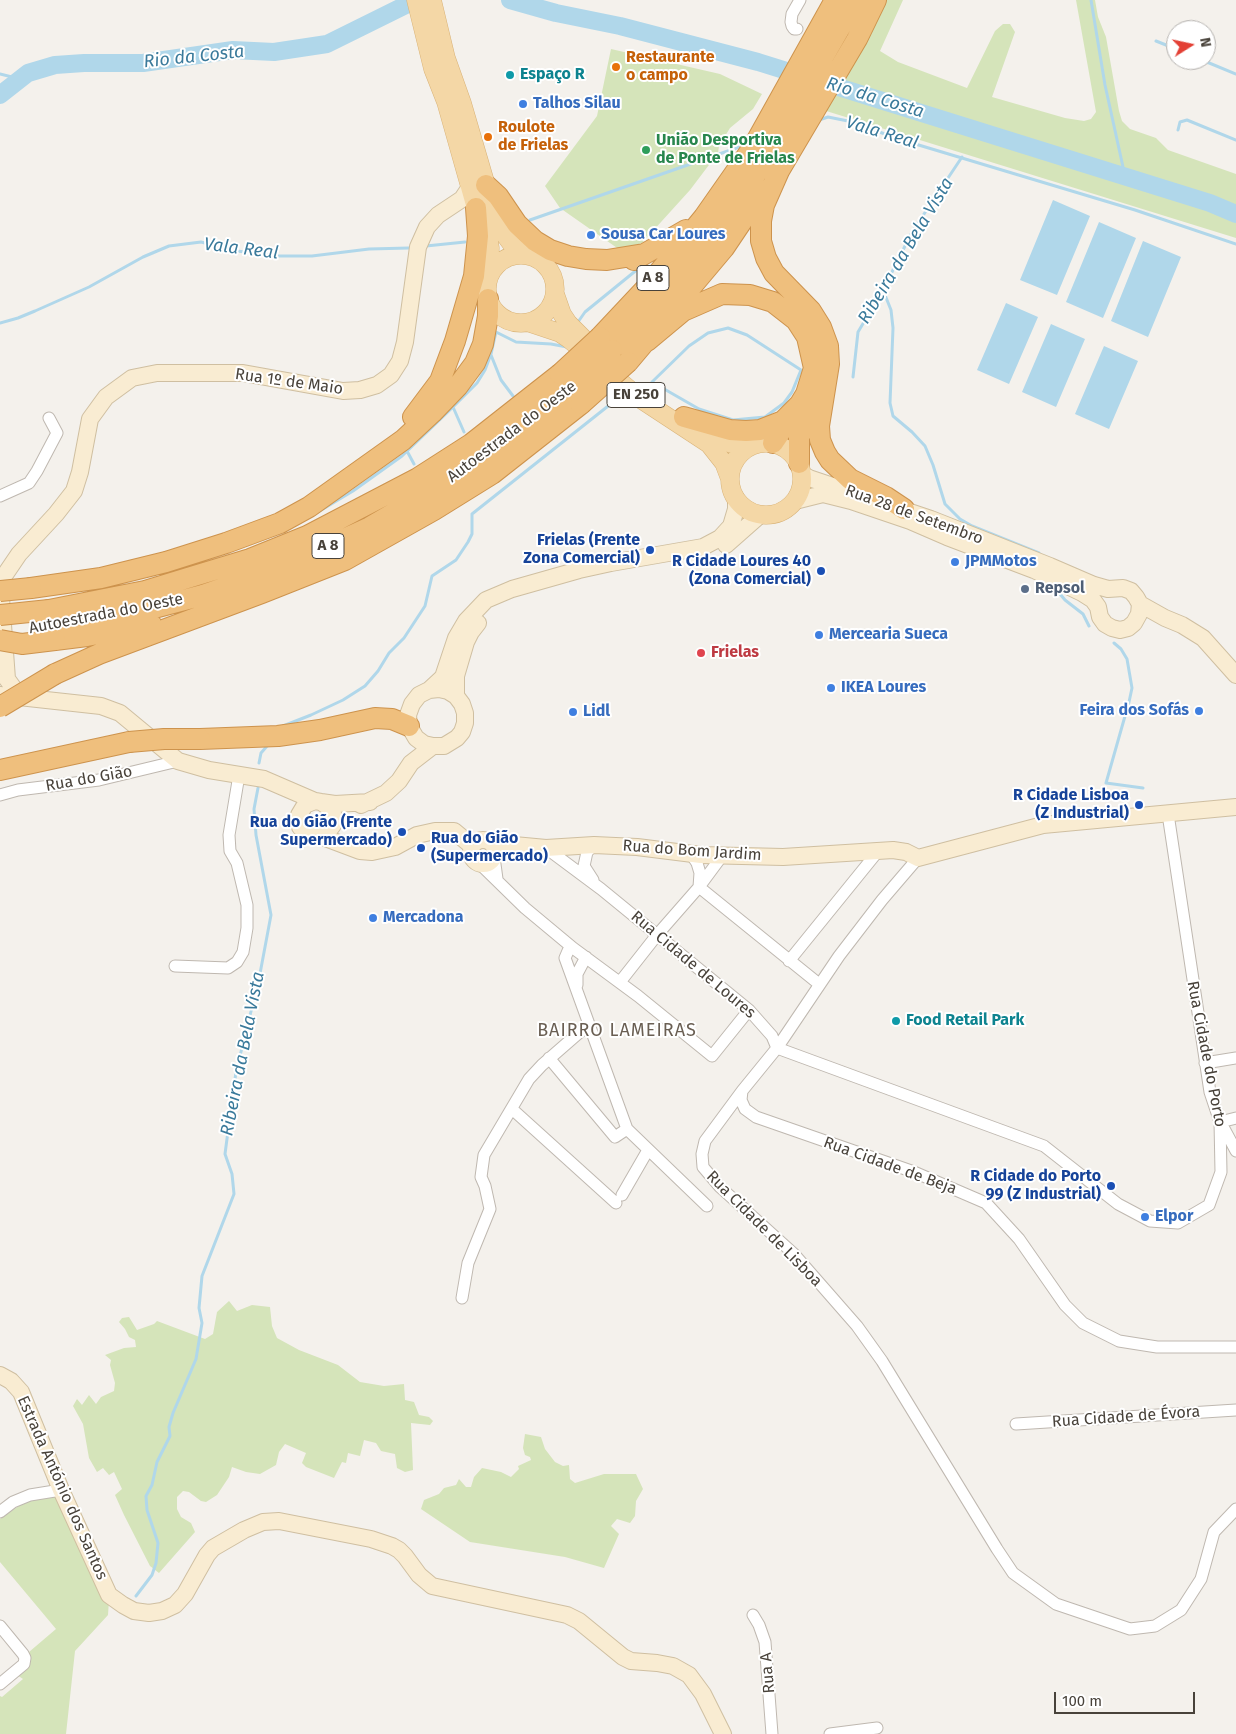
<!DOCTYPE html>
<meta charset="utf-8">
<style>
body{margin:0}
#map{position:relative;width:1236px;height:1734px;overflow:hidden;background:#f4f1ec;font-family:"Fira Sans",sans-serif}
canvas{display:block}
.north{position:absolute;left:1166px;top:20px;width:50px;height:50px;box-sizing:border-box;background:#fff;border:1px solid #b6b3b0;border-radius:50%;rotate:80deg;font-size:14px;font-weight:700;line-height:20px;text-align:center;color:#48423a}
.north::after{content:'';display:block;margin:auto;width:18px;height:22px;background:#e34035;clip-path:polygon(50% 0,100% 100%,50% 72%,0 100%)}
.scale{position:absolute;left:1054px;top:1692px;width:141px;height:22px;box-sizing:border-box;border:2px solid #48423a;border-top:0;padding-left:6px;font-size:15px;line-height:18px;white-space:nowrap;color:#48423a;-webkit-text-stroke:4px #fff;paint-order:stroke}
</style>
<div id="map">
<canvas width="1236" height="1734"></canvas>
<div class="north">N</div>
<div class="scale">100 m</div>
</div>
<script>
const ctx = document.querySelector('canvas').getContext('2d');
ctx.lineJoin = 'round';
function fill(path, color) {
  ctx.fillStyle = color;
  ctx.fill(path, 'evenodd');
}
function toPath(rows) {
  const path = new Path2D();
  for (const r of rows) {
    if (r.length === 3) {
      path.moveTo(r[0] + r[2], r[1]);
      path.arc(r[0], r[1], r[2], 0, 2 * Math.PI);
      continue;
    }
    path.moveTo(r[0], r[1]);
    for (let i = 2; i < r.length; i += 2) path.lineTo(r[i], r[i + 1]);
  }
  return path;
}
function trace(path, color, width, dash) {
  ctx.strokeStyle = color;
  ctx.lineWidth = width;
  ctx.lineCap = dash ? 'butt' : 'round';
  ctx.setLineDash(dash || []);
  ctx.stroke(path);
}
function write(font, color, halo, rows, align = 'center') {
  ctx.font = font + ' "Fira Sans",sans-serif';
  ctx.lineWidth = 4;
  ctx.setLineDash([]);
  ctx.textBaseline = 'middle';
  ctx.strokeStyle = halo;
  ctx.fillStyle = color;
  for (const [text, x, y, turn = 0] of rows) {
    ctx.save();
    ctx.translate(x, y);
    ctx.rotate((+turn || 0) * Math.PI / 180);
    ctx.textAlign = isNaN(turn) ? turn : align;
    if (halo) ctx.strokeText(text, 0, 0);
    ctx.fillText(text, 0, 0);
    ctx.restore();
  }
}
fill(toPath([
 [881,0,903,0,880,51,898,62,967,88,995,31,1003,24,1010,24,1015,32,992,97,1065,118,1084,121,1091,119,1096,112,1076,0,1095,0,1098,17,1106,37,1119,111,1122,121,1130,129,1156,138,1168,150,1236,174,1236,238,823,110],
 [611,49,720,74,762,94,753,109,730,128,719,146,718,153,690,190,642,243,620,250,560,208,545,186,597,116],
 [229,1301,237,1311,252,1305,270,1307,272,1326,277,1338,299,1350,338,1365,360,1382,384,1386,404,1384,405,1400,414,1402,419,1415,429,1417,433,1421,430,1425,411,1423,413,1470,405,1472,397,1468,395,1454,381,1451,376,1443,364,1440,360,1456,348,1453,346,1463,342,1462,334,1478,306,1467,302,1463,306,1453,285,1444,279,1452,276,1465,260,1474,246,1472,232,1467,229,1477,217,1495,206,1502,201,1501,189,1492,183,1491,177,1497,177,1509,181,1517,191,1523,195,1532,159,1573,150,1566,124,1515,115,1495,122,1489,114,1472,109,1475,103,1468,97,1472,89,1458,83,1424,73,1406,77,1399,82,1405,89,1395,96,1404,101,1397,114,1391,115,1383,110,1365,111,1360,105,1355,124,1348,136,1347,135,1340,129,1337,125,1329,119,1322,122,1318,129,1317,137,1330,154,1324,157,1321,205,1339,213,1334,217,1312],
 [525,1434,541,1437,545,1449,555,1462,563,1466,569,1465,570,1479,575,1483,604,1474,636,1474,643,1489,636,1501,635,1516,630,1523,617,1519,611,1526,619,1534,604,1568,565,1557,470,1542,421,1509,424,1500,439,1494,444,1488,456,1485,459,1479,466,1487,471,1487,474,1477,482,1468,501,1472,511,1477,519,1469,518,1466,531,1460,530,1457,525,1455,523,1448],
 [55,1494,109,1600,108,1615,75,1651,66,1734,0,1734,0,1696,2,1697,23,1679,17,1675,29,1665,31,1658,29,1652,56,1629,0,1562,0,1519,26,1501]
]), '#d5e4ba');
fill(toPath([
 [1053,200,1090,216,1057,295,1020,280],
 [1099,222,1136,238,1103,318,1066,302],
 [1143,241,1181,257,1148,337,1111,321],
 [1006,303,1038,317,1009,384,977,370],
 [1051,324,1085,339,1056,407,1022,392],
 [1104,346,1138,361,1109,429,1075,414]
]), '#b0d7ea');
trace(toPath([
 [1091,0,1105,85,1125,176],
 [1156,41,1176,49],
 [1202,60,1236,74],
 [0,74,20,79],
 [819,120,828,117,848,121,902,140,1135,210,1236,244],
 [1178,130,1180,122,1187,120,1236,140],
 [530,220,745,145],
 [426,246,465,242],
 [883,290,891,310,893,328,890,403,893,416,912,432,925,446,933,465,945,504,960,519,972,526,1039,553],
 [578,322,585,312,644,264,648,267],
 [0,323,18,318,35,311,89,287,143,257,169,246,201,242,237,251,277,256,312,256,369,249,409,248],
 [728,328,747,335,801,370,792,392,784,403,765,417,733,420,699,409,652,382,689,346,708,333,728,328],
 [491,355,501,380,513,396],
 [853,377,858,332,883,290,912,232,962,157],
 [453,407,464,432],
 [407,451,414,464],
 [318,512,353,491,402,456,453,407,477,383,485,370,491,354,496,332,516,342,551,344,567,347],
 [1055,588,1065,600,1083,614,1089,626],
 [1114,643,1121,649,1127,659,1132,688,1129,702,1106,783,1143,788],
 [283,726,311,715,343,700,365,686,378,671,389,653,404,638,425,606,432,576,456,560,468,542,472,534,472,514,622,395],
 [259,763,261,753,268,745],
 [136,1596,152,1575,156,1563,158,1543,147,1510,146,1496,152,1485,157,1462,170,1436,169,1427,173,1413,196,1359,202,1323,199,1308,202,1276,234,1194,232,1174,225,1154,230,1116,236,1072,259,979,271,915,256,835,254,809,258,788]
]), '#b0d7ea', 3);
trace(toPath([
 [510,0,556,13,620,26,758,62,1210,203,1236,214],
 [0,95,28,73,55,65,84,63,143,63,233,50,274,52,327,44,416,0]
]), '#b0d7ea', 18);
const street = toPath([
 [797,29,794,29,792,26,791,22,792,14,800,0],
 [0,496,29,483,37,471,57,433,49,418],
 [0,795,18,790,99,780,178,761],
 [546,848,601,889,749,1010,772,1036,777,1048],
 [691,854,697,863,700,873,699,887],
 [494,857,497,879],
 [918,858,882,900,839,956,777,1048,742,1091,705,1141,702,1154,703,1167,720,1187,794,1254,857,1326,882,1361,997,1549,1013,1573,1056,1604,1130,1629,1155,1626,1181,1610,1201,1579,1214,1532,1236,1509],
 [481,865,525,908,573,948,638,996,712,1056,749,1010],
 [593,880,584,866,587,852,594,845],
 [699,887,819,984],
 [573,948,568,951,565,958,627,1129,707,1206],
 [789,961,879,850],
 [175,966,228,968,237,962,243,952,247,928,247,905,237,863,230,851,229,835,239,775],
 [620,982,657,935,699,887,722,856],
 [577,985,577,974,586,957],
 [777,1048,1044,1146,1118,1204,1150,1221,1178,1223,1209,1205,1221,1172,1220,1122,1210,1092,1168,814],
 [549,1058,615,1137,627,1129],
 [1205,1063,1236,1058],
 [742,1091,741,1100,745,1109,756,1117,914,1172,986,1203,1019,1239,1065,1305,1083,1323,1119,1341,1157,1347,1236,1347],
 [512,1109,616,1203],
 [1220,1122,1236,1118],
 [1221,1123,1236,1151],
 [622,1195,648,1150],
 [462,1298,468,1263,490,1209,485,1186,481,1177,484,1155,529,1079,542,1065,589,1024],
 [1016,1424,1236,1410],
 [0,1512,13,1502,30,1495,61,1490],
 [753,1615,759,1625,765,1642,772,1734],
 [0,1626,23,1654,25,1658,24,1664,0,1684],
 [830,1734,877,1728]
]);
const secondary = toPath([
 [795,501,823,494,851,501,910,521,947,537,1034,570,1082,593,1093,600,1098,607,1100,617,1105,624,1112,628,1120,630,1128,628,1134,623,1139,614,1140,604,1136,597,1131,591,1123,588,1108,589,1094,585,1050,566,931,519,809,478,802,474],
 [726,545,760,515],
 [0,582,19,554,56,514,74,491,80,472,90,419,106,397,132,378,157,373,243,373,343,391,360,390,377,385,391,375,400,361,405,342,418,247,427,227,438,215,462,199,470,187],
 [0,584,7,679,20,697],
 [1140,604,1165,618,1182,625,1203,638,1236,675],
 [429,690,439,689,448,691,456,696,462,704,465,713,465,723,462,732,457,738,444,746,433,746,424,744,416,738,409,726,408,715,412,704,419,695,429,690,443,677,456,638,466,621,486,600,512,589,579,570,611,563,703,547,720,538,731,526,736,509,736,498],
 [0,695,101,706,120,713,178,761,209,770,264,779,315,801],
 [456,696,456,676,466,642,471,632,478,623],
 [321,802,330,808,333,813,333,825,326,834,314,837,304,831,300,827,299,815,305,805,315,801,321,802,335,804,370,802],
 [361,805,386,793,399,781,411,763,433,746],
 [320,836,360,851,372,852,395,847,417,835,435,831,454,831,472,846],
 [483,852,12],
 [495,850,514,845,546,848,594,845,637,847,701,855,783,857,893,850,906,852,918,858,1043,825,1236,807],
 [0,1375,11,1381,21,1392,61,1490,109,1595,123,1605,134,1611,149,1613,162,1611,175,1605,185,1594,207,1555,213,1548,244,1530,263,1522,279,1521,371,1539,392,1546,399,1550,405,1556,419,1575,432,1586,567,1615,579,1621,623,1657,631,1661,657,1663,673,1666,689,1675,703,1694,723,1734]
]);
const primary = toPath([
 [416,0,433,69,446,102,476,208,488,236,490,248,489,275],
 [432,0,446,58,462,103,486,185,502,231,513,246,525,255],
 [521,289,34],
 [555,294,562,314,568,323,584,339],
 [530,323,560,333,569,339,642,400,709,444,724,463,730,479],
 [704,431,716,439,729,443,750,446],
 [766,479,36]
]);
const highway = toPath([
 [876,0,857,39,779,171,764,205,761,221,761,241,766,258,774,273,811,311,821,327,828,346,829,364,819,426,820,440,825,452,830,460,850,479,886,497,904,509],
 [486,185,498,196,517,224,535,241,550,250,568,256,586,259,607,260,644,254],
 [634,260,686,230],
 [600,337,646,288,704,217,753,147,835,0],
 [647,341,683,311,722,294,750,295,773,302,796,320,807,337,814,368,806,394,800,404,783,421,760,430,746,431,730,430,684,417],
 [612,350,659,301,750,184,856,0],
 [628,362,724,248,763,190],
 [413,417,440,381,455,341,474,276,478,236,476,208],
 [773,443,790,418],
 [799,463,799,437,818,398],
 [31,588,101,578,166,562,226,543,280,523,309,507,403,440,432,413,458,386,475,363,483,344,488,316,488,299],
 [49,610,145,591,250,559,307,536,418,478,471,444,560,374],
 [51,628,150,609,203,595,255,577,313,553,370,527,425,495,479,460,571,389],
 [55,640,87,636,151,624],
 [55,674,99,654,262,593,345,560,434,510,492,474,581,404],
 [200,739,278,736,320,730,375,718,392,719,409,726],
 [0,770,129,742]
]);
trace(street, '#bfb8b0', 13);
trace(secondary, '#cfbfa1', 18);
trace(primary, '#d8b277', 19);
trace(highway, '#cd934d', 22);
trace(street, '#fff', 11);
trace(secondary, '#f9ecd2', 16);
trace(primary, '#f4d7a6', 18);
trace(highway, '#efbf7d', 20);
const highwayBridge = toPath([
 [560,374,600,337],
 [571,389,612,350],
 [581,404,628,362],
 [0,591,31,588],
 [0,615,49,610],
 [0,640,22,644,55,640],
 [0,707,55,674],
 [129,742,164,739,200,739]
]);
trace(highwayBridge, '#cd934d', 22, []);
trace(highwayBridge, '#efbf7d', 20);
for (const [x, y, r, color] of [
 [616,67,5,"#e8710a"],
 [510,75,5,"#0f9aa8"],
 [523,104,5,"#3f7fe0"],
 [488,137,5,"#e8710a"],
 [646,150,5,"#2e9e5b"],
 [591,235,5,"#3f7fe0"],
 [650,550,5,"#1a4fb4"],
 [955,562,5,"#3f7fe0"],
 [821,571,5,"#1a4fb4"],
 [1025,589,5,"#5c6f8a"],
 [819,635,5,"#3f7fe0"],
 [701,653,5,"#e0444e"],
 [831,688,5,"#3f7fe0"],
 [1199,711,5,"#3f7fe0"],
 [573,712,5,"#3f7fe0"],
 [1139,805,5,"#1a4fb4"],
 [402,832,5,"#1a4fb4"],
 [421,848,5,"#1a4fb4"],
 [373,918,5,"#3f7fe0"],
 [896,1021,5,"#0f9aa8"],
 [1111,1186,5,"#1a4fb4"],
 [1145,1217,5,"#3f7fe0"]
]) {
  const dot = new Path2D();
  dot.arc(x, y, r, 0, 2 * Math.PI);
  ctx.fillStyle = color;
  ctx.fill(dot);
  trace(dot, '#fff', 2);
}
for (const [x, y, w] of [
 [653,278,32],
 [636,395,58],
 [328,546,32]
]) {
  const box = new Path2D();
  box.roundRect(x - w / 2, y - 12.5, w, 25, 4);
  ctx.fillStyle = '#fff';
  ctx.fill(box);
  trace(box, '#48423a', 1);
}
write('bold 15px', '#48423a', null, [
 ["A 8",653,278],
 ["EN 250",636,395],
 ["A 8",328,546]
]);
write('bold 16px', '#c56008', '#fff', [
 ["Restaurante",626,58],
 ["o campo",626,76],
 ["Roulote",498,128],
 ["de Frielas",498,146]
], 'left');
write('bold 16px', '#0d838f', '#fff', [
 ["Espaço R",520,75],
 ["Food Retail Park",906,1021]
], 'left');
write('bold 16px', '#366cbe', '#fff', [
 ["Talhos Silau",533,104],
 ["Sousa Car Loures",601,235],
 ["JPMMotos",965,562],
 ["Mercearia Sueca",829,635],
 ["IKEA Loures",841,688],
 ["Feira dos Sofás",1189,711,"right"],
 ["Lidl",583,712],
 ["Mercadona",383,918],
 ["Elpor",1155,1217]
], 'left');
write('bold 16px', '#27864d', '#fff', [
 ["União Desportiva",656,141],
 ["de Ponte de Frielas",656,159]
], 'left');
write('16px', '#48423a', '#fff', [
 ["Rua 1º de Maio",289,382,8],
 ["Autoestrada do Oeste",512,432,-37],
 ["Rua 28 de Setembro",914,515,20],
 ["Autoestrada do Oeste",106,614,-11],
 ["Rua do Gião",89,779,-10],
 ["Rua do Bom Jardim",692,851,4],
 ["Rua Cidade de Loures",693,965,40],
 ["Rua Cidade do Porto",1206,1054,79],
 ["Rua Cidade de Beja",890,1166,20],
 ["Rua Cidade de Lisboa",764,1229,45],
 ["Rua Cidade de Évora",1126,1417,-4],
 ["Estrada António dos Santos",62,1488,66],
 ["Rua A",768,1673,-95]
]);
write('bold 16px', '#164399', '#fff', [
 ["Frielas (Frente",640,541],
 ["Zona Comercial)",640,559],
 ["R Cidade Loures 40",811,562],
 ["(Zona Comercial)",811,580],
 ["R Cidade Lisboa",1129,796],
 ["(Z Industrial)",1129,814],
 ["Rua do Gião (Frente",392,823],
 ["Supermercado)",392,841],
 ["Rua do Gião",431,839,"left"],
 ["(Supermercado)",431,857,"left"],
 ["R Cidade do Porto",1101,1177],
 ["99 (Z Industrial)",1101,1195]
], 'right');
write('bold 16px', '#4e5e75', '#fff', [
 ["Repsol",1035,589]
], 'left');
write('bold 16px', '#be3a42', '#fff', [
 ["Frielas",711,653]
], 'left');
write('italic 18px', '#3a7a9b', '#fff', [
 ["Rio da Costa",194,57,-6],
 ["Rio da Costa",875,98,17],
 ["Vala Real",882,133,17],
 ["Vala Real",241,249,7],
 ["Ribeira da Bela Vista",906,251,-59],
 ["Ribeira da Bela Vista",243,1054,-79]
]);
ctx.letterSpacing = '1px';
write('18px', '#6a5f53', '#fff', [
 ["BAIRRO LAMEIRAS",617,1031]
]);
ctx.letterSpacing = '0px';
</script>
